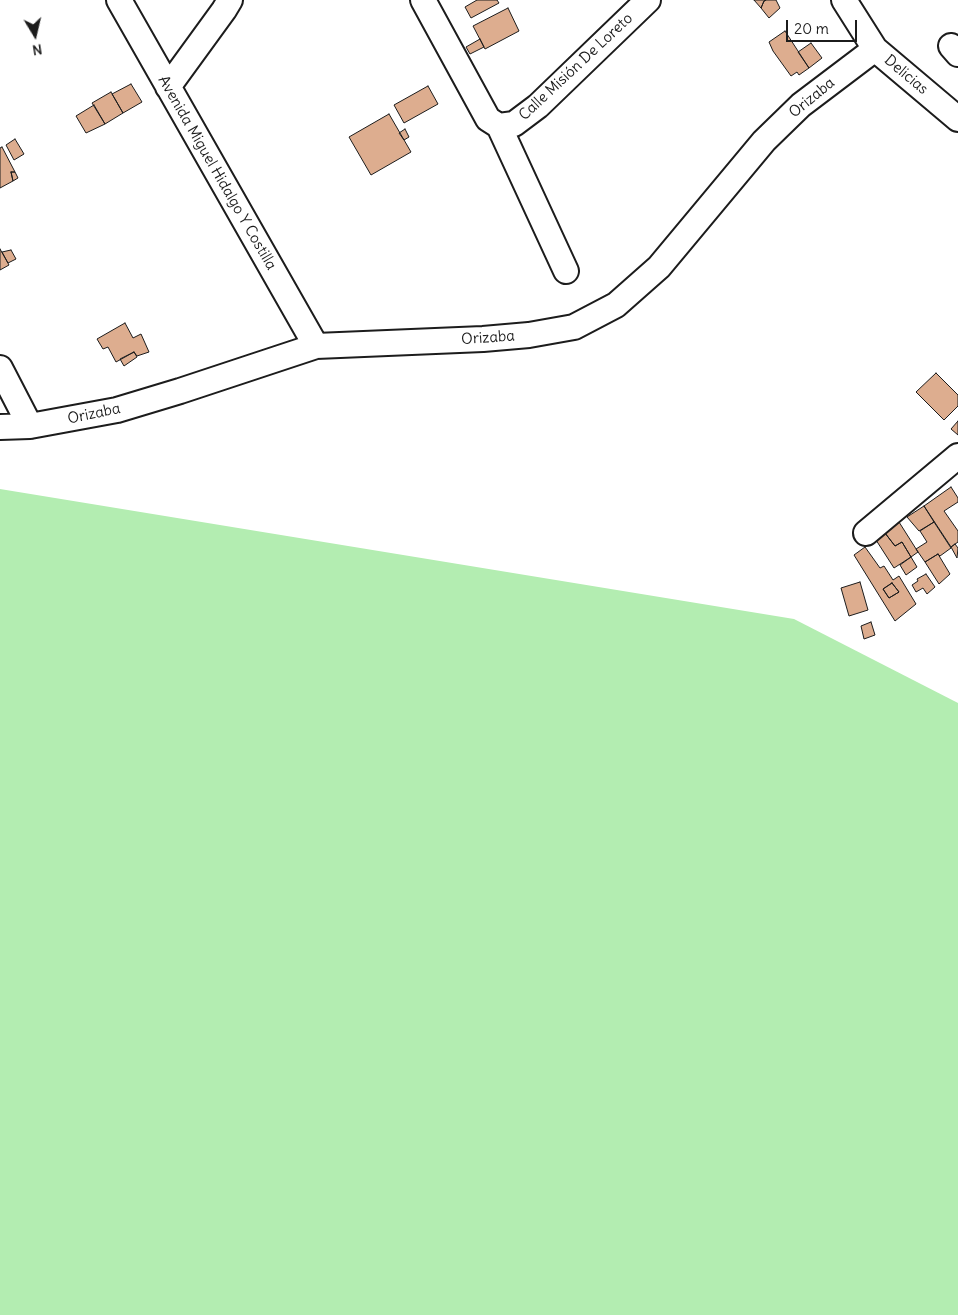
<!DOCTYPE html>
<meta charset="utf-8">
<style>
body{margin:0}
#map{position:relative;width:958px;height:1315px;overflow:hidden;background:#fff;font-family:Delius,sans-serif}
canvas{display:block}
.north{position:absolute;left:10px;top:10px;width:50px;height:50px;-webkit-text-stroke:4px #fff;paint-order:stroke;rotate:171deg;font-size:14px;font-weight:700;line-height:20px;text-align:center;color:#1c1c1c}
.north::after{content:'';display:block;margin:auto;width:18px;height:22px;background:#1c1c1c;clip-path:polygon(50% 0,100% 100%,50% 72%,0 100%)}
.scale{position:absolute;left:786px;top:20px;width:71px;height:22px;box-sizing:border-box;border:2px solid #1c1c1c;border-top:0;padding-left:6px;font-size:15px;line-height:18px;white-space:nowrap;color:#1c1c1c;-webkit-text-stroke:4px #fff;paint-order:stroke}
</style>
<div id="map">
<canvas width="958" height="1315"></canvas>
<div class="north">N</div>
<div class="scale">20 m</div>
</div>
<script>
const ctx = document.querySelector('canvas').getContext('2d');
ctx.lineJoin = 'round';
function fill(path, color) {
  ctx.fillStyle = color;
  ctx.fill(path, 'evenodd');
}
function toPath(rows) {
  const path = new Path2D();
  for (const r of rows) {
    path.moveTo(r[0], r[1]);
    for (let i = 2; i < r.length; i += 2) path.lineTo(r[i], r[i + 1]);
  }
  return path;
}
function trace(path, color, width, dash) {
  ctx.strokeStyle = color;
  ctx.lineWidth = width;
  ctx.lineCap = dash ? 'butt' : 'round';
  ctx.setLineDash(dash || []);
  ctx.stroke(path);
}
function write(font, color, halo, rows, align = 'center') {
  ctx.font = font + ' Delius,sans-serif';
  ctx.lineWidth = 4;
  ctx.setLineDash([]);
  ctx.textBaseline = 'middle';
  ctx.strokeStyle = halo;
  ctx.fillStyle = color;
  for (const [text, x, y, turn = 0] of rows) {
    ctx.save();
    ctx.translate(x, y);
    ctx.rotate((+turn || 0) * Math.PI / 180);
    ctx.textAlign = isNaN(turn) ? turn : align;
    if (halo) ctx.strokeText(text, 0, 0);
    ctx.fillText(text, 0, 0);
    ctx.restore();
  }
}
fill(toPath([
 [0,489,794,619,958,703,958,1315,0,1315]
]), '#b3edb1');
const building = toPath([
 [477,0,497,0,499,3,471,18,465,7,477,0],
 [754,0,766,0,764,1,761,8,754,0],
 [766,0,776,0,780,8,769,18,761,8,764,1,766,0],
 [508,8,519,31,485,49,473,26,508,8],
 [785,31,809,68,799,75,797,72,791,76,773,51,769,42,785,31],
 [480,39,484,47,470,54,466,47,480,39],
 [811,43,822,58,809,68,798,52,811,43],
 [131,84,142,102,123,113,112,94,131,84],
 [428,86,438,104,404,123,394,105,428,86],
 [111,92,123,113,105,124,92,103,111,92],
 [94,105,105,124,86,133,76,116,94,105],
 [389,114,411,152,371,175,349,137,389,114],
 [405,129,409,137,404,140,399,133,405,129],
 [15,139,24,154,14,160,6,145,15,139],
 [2,147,15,172,11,172,13,181,0,188,0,148,2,147],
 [11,172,15,172,18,178,13,181,11,172],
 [0,249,9,265,0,270,0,249],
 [11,250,16,259,8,263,2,252,11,250],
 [125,323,133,338,141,334,149,352,137,356,134,352,116,362,108,347,103,349,97,339,125,323],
 [134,352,137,357,124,366,120,359,134,352],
 [936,373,958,395,958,406,944,420,916,392,936,373],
 [958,421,958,435,951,429,958,421],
 [951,487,958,498,958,502,944,511,958,531,958,542,951,547,924,506,951,487],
 [924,506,934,522,919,531,907,517,924,506],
 [899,522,918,552,911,557,902,542,895,546,885,533,899,522],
 [934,522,951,548,940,556,938,554,925,562,916,549,927,542,920,531,934,522],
 [885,533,895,546,902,542,911,557,894,568,876,540,885,533],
 [955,544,958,548,957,558,951,547,955,544],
 [865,547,880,568,884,566,893,580,899,576,916,604,895,621,854,555,865,547],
 [892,583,899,592,889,598,883,589,892,583],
 [938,554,950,574,939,584,925,562,938,554],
 [911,557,917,567,906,575,900,565,911,557],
 [926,574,935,587,927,594,923,588,916,592,912,585,918,581,917,579,926,574],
 [860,582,868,610,849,616,841,588,860,582],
 [892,583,899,592,889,598,883,589,892,583],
 [871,622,875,635,864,639,861,626,871,622]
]);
fill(building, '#ddad8f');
trace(building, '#1c1c1c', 1);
const minor = toPath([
 [119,0,316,346],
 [423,0,488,119,499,126,514,124,538,106,648,0],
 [844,0,875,49,958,119],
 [951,46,958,54],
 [168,87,224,10,230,0],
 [499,126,566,271],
 [0,368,30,426],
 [0,427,30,426,117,410,180,391,316,346,483,339,529,335,574,327,616,305,659,267,764,141,801,105,875,49],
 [866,533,958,456]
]);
trace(minor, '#1c1c1c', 28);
trace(minor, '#fff', 24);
write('15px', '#1c1c1c', '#fff', [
 ["Calle Misión De Loreto",576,67,-43],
 ["Delicias",906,75,40],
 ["Orizaba",812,98,-39],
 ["Avenida Miguel Hidalgo Y Costilla",217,173,60],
 ["Orizaba",488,338,-4],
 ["Orizaba",94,414,-12]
]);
</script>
